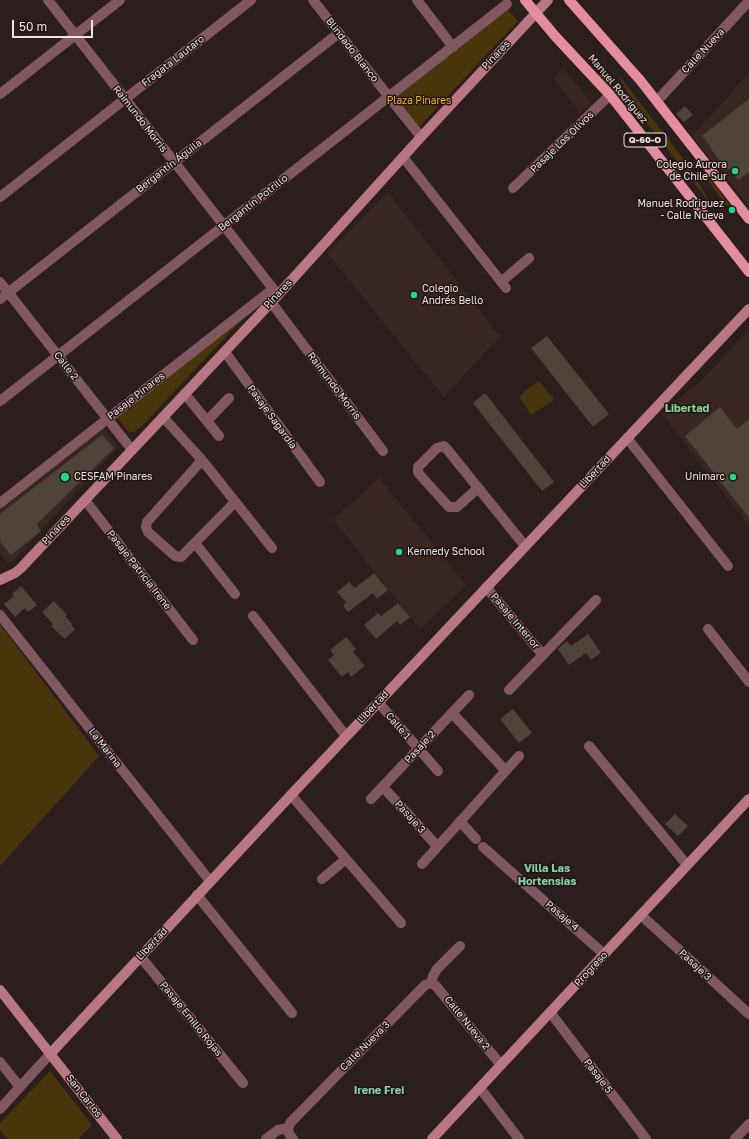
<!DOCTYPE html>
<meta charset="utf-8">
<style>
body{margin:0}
#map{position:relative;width:749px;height:1139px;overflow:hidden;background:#2b1e1c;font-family:"Golos Text",sans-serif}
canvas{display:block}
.scale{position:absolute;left:12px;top:20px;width:81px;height:18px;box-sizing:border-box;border:2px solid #eee5e3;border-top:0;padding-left:5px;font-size:12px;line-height:14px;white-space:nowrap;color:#eee5e3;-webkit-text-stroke:3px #211513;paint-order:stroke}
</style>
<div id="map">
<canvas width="749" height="1139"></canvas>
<div class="scale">50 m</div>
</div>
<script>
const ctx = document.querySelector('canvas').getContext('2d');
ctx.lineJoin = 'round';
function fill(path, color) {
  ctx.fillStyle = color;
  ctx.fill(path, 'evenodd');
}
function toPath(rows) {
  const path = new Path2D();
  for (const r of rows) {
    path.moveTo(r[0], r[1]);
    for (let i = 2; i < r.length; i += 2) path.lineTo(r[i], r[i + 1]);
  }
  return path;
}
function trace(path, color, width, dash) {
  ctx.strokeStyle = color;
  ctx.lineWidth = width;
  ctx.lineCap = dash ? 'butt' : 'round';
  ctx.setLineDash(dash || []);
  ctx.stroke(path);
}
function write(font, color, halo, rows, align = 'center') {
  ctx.font = font + ' "Golos Text",sans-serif';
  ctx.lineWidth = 3;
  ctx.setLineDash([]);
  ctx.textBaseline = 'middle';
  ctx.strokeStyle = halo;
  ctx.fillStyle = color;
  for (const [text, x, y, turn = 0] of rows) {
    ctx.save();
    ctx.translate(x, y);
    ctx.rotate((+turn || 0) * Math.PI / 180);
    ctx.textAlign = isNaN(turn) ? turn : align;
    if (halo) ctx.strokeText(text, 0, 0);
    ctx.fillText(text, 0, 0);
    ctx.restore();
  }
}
fill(toPath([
 [563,69,592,102,580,113,553,78],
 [749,73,749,206,692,136],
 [388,192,500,337,444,397,327,253],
 [749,330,749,526,662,414,699,382],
 [104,428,118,447,13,561,8,563,0,553,0,508],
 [379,478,466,585,420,629,333,520]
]), '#392622');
fill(toPath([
 [507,9,518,21,417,129,396,99,397,97],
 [602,71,619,94,628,109,598,75],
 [618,74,688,165,712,206,647,123,621,81],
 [702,169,730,205,727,207,713,188],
 [252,309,141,427,134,432,129,432,127,430,116,416],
 [539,381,554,400,531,415,519,396],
 [0,624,99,756,0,866],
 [50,1071,92,1125,78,1139,8,1139,0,1130,0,1123]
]), '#48350c');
fill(toPath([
 [749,99,749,172,738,180,729,169,727,170,710,148,711,147,702,136],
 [685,106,693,115,684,122,676,114],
 [547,336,609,414,593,427,531,348],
 [485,393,554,482,542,491,473,403],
 [720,407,737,429,749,419,749,518,685,436],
 [102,435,114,448,37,524,41,531,11,555,0,542,0,514],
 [374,573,388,590,377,599,373,593,348,612,343,606,346,602,337,592,349,582,355,588],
 [21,586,37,605,28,612,25,608,15,617,4,604,14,596,12,594],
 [54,601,67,615,65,616,72,624,71,625,75,629,65,639,51,626,53,624,42,612],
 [398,603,410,617,400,625,397,621,376,639,364,625,378,613,381,616],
 [588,634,601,653,591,660,586,653,569,665,558,649,567,641,571,646],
 [346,637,356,649,353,652,365,666,351,677,348,672,342,677,328,660,334,655,330,650],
 [513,709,532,733,519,743,500,719],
 [675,814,688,826,678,836,665,824]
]), '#4f443c');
trace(toPath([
 [48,0,278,295],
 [313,0,389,97,421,137],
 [417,0,453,47],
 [0,94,120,0],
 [657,101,749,1],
 [403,157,506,288],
 [513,188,610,95],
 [0,197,251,0],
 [0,282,132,450],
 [501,282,529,258],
 [0,299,339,33],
 [271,302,383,451],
 [225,352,320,482],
 [185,394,219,436],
 [0,401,507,4],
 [163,417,202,460,272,548],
 [207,421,229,398],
 [627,438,728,566],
 [202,460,147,522,146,527,148,532,175,556,181,557,235,502],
 [478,488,457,507,449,507,420,475,418,472,418,467,437,448,444,446,446,448,525,546],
 [85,500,193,640],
 [0,503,273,289],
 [195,543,235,594],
 [486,587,543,655],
 [0,615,210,881],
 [253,616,346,736],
 [708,629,749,682],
 [509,690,596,600],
 [378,702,438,771],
 [452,713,505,770],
 [589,746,687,865],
 [383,787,437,846],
 [291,795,401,923],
 [371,799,469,695],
 [460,821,476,839],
 [483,847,604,954],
 [422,864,519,756],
 [322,879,346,859],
 [197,895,292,1013],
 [641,915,749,1014],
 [140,956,243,1083],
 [431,983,436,986,501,1065],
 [431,983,433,976,437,969,460,946],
 [550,1012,646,1139],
 [0,1062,20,1087],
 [480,1088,519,1139],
 [0,1109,51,1053],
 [288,1128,291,1122,425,985,431,983],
 [288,1128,289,1134,293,1139],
 [266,1139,278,1130,288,1128],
 [735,1139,749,1124]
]), '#825860', 10);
trace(toPath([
 [0,580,15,573,21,568,278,295,421,137,548,0],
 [0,990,117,1139],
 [51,1053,291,795,749,309],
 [432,1139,749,799]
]), '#b97683', 10);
trace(toPath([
 [525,0,555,36,610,95,749,272],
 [569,0,640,80,749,219]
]), '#e48d9e', 10);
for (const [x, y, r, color] of [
 [735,171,4,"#21d887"],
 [732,210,4,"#21d887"],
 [414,295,4,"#21d887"],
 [65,477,5,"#21d887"],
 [733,477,4,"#21d887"],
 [399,552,4,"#21d887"]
]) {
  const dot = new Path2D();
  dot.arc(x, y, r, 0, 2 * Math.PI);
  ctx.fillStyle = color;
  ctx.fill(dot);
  trace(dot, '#211513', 1.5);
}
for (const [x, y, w] of [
 [645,140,42]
]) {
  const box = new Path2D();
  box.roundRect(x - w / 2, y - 7, w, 14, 3);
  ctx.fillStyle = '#211513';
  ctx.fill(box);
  trace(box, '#eee5e3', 1);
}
write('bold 9px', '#eee5e3', null, [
 ["Q-60-O",645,140]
]);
write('10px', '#eee5e3', '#211513', [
 ["Blindado Blanco",352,50,52],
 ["Calle Nueva",703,51,-47],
 ["Pinares",496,55,-47],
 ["Fragata Lautaro",173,61,-38],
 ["Manuel Rodríguez",618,89,50],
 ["Raimundo Morris",140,119,52],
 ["Pasaje Los Olivos",562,142,-44],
 ["Bergantín Águila",169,166,-38],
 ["Bergantín Potrillo",253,203,-38],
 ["Pinares",278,294,-47],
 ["Calle 2",66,366,52],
 ["Raimundo Morris",334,386,53],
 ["Pasaje Pinares",136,396,-38],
 ["Pasaje Sagardía",272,417,54],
 ["Libertad",595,472,-47],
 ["Pinares",56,530,-47],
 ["Pasaje Patricia Irene",139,570,52],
 ["Pasaje Interior",515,621,50],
 ["Libertad",373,707,-47],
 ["Calle 1",398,726,49],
 ["Pasaje 2",420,747,-47],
 ["La Marina",105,748,52],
 ["Pasaje 3",410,817,48],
 ["Pasaje 4",562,916,41],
 ["Libertad",152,944,-47],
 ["Pasaje 3",695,965,43],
 ["Progreso",591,969,-47],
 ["Pasaje Emilio Rojas",191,1019,51],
 ["Calle Nueva 2",467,1023,51],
 ["Calle Nueva 3",365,1046,-45],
 ["Pasaje 5",598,1076,53],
 ["San Carlos",84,1096,52]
]);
write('10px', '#f1b429', '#211513', [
 ["Plaza Pinares",419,101]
]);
write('10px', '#eee5e3', '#211513', [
 ["Colegio Aurora",727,165],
 ["de Chile Sur",727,177],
 ["Manuel Rodriguez",724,204],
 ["- Calle Nueva",724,216],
 ["Colegio",422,289,"left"],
 ["Andrés Bello",422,301,"left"],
 ["CESFAM Pinares",74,477,"left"],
 ["Unimarc",725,477],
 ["Kennedy School",407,552,"left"]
], 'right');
write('bold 11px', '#87d3a5', '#211513', [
 ["Libertad",687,409],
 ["Villa Las",547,869],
 ["Hortensias",547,882],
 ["Irene Frei",379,1091]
]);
</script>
